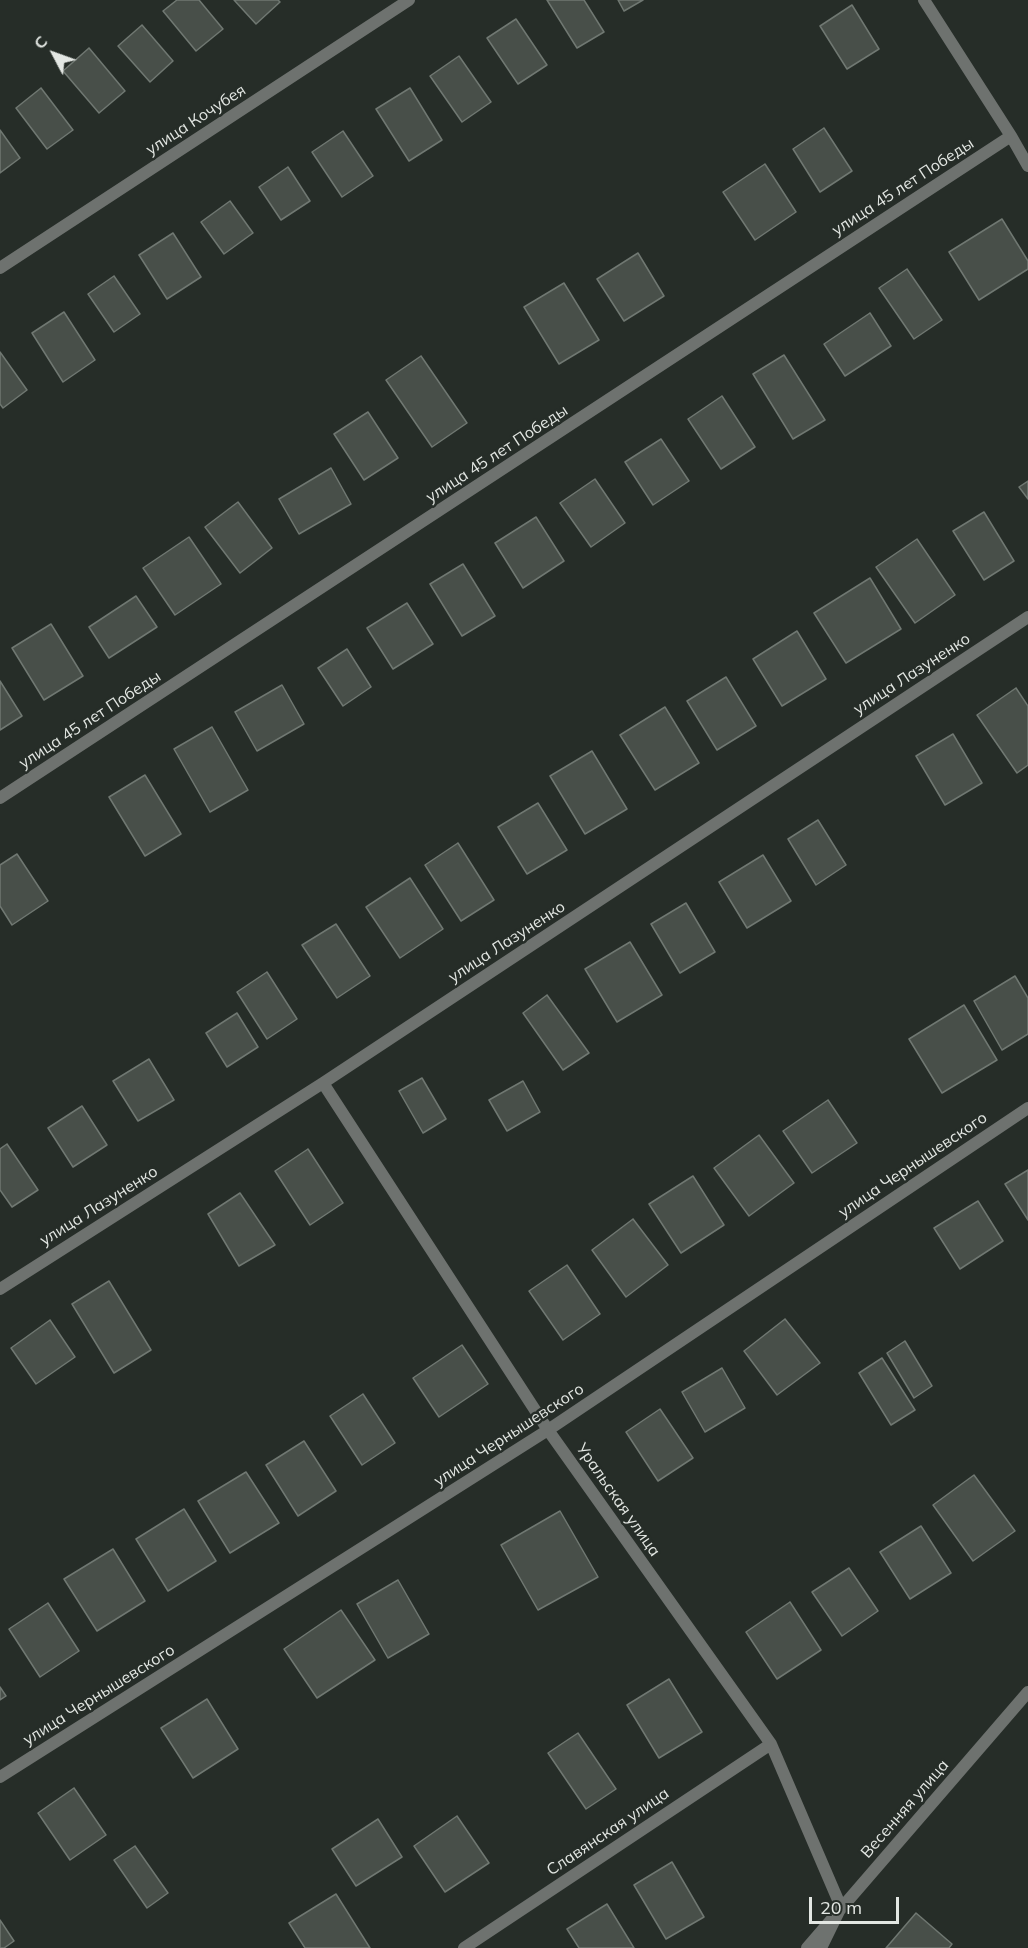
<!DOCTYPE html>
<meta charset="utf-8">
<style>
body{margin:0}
#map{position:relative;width:1028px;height:1948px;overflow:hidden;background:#262d28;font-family:Mulish,sans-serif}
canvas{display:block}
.north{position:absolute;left:24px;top:24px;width:60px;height:60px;-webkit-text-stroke:4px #262d28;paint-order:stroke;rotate:311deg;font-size:16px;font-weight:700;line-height:24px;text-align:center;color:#e3e7e3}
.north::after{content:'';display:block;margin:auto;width:21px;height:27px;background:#e3e7e3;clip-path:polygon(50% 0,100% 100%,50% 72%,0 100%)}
.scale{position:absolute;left:809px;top:1897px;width:90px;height:27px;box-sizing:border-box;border:3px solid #e3e7e3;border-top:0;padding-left:8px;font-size:18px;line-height:21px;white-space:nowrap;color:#e3e7e3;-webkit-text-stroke:4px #262d28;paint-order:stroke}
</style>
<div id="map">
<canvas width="1028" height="1948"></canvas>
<div class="north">С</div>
<div class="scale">20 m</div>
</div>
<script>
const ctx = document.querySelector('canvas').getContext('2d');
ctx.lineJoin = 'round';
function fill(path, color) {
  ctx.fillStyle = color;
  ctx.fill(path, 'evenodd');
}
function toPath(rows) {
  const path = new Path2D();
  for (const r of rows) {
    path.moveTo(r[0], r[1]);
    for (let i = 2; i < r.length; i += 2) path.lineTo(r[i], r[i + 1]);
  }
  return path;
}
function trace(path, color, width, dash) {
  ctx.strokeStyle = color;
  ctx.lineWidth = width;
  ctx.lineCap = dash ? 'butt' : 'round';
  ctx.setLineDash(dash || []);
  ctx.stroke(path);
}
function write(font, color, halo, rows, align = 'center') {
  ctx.font = font + ' Mulish,sans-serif';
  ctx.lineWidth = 5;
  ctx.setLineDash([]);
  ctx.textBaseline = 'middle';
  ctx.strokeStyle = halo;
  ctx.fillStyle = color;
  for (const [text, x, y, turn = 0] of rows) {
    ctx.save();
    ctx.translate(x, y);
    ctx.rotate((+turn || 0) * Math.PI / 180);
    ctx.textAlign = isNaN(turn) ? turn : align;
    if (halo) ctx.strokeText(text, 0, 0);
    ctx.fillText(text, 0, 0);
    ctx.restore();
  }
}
const building = toPath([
 [177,0,199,0,223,29,196,51,163,11,177,0],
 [234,0,278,0,280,2,256,24,234,0],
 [547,0,584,0,604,32,577,48,547,0],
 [618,0,643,0,624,11,618,0],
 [852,5,879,49,847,69,820,26,852,5],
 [516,19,547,65,518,84,487,38,516,19],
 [142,25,173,61,150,82,118,46,142,25],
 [89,48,125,91,99,113,63,71,89,48],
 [459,56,491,102,462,122,430,76,459,56],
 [41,88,73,130,47,149,16,108,41,88],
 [410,88,442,140,409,161,376,109,410,88],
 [824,128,852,171,820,192,793,149,824,128],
 [0,130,20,158,0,173,0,130],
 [343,131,373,176,342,197,312,152,343,131],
 [765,164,796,212,755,240,723,192,765,164],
 [288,167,310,201,281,220,259,187,288,167],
 [230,201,253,233,224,254,201,222,230,201],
 [1002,219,1028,261,1028,269,979,300,949,252,1002,219],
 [173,233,201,277,167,299,139,255,173,233],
 [638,253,664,296,624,321,597,279,638,253],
 [907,269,942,320,914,339,879,288,907,269],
 [114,276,140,314,114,332,88,294,114,276],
 [564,283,599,340,559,364,524,307,564,283],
 [64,312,95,360,63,382,32,333,64,312],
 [870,313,891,346,845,376,824,344,870,313],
 [0,352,27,390,3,408,0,404,0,352],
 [784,355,825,420,793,439,753,374,784,355],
 [421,356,467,423,432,447,386,380,421,356],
 [722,396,755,447,721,469,688,419,722,396],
 [368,412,398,458,364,480,334,434,368,412],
 [661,439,689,481,653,505,625,462,661,439],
 [331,468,351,504,299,534,279,499,331,468],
 [595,479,625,523,591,547,560,503,595,479],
 [1028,481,1028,499,1019,487,1028,481],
 [238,502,272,548,240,573,205,527,238,502],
 [984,512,1014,561,984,580,953,531,984,512],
 [536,517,564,561,523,588,495,543,536,517],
 [189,537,221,584,175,615,143,568,189,537],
 [917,539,955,595,915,623,876,567,917,539],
 [463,564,495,616,462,636,430,584,463,564],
 [870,578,901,629,846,663,814,613,870,578],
 [136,596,157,627,109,658,89,627,136,596],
 [407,603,433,644,393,669,367,628,407,603],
 [51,624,83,676,44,700,12,648,51,624],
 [797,631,826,679,782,706,753,659,797,631],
 [347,649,371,687,343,706,318,668,347,649],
 [726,677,756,726,717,750,687,701,726,677],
 [0,681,22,716,0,730,0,681],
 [282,685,304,724,257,751,235,712,282,685],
 [1016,688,1028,706,1028,765,1017,773,977,715,1016,688],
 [665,707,699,763,655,790,620,735,665,707],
 [212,727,248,790,210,812,174,749,212,727],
 [953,734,982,783,945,805,916,756,953,734],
 [592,751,627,809,585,834,550,776,592,751],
 [145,775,181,834,145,856,109,797,145,775],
 [538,803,567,850,527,874,498,827,538,803],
 [818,820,846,865,816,885,788,839,818,820],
 [458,843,494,900,461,921,425,865,458,843],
 [17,854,48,901,12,925,0,906,0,865,17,854],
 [763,855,791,901,747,928,719,882,763,855],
 [410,878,443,929,400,958,366,907,410,878],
 [686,903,715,952,680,973,651,924,686,903],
 [336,924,370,976,337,998,302,945,336,924],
 [630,942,662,995,617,1022,585,969,630,942],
 [267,972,297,1019,267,1039,237,992,267,972],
 [1015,976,1028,998,1028,1034,1002,1050,974,1001,1015,976],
 [547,995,589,1053,563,1070,523,1013,547,995],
 [964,1005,997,1060,942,1093,909,1039,964,1005],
 [237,1013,258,1047,227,1067,206,1033,237,1013],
 [149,1059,174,1100,138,1121,113,1081,149,1059],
 [422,1078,446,1119,423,1133,399,1091,422,1078],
 [523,1081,540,1112,507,1131,489,1100,523,1081],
 [828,1100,857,1143,812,1173,783,1131,828,1100],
 [82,1106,107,1145,73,1167,48,1128,82,1106],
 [759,1135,794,1183,749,1216,714,1168,759,1135],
 [7,1144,38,1190,12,1207,0,1190,0,1149,7,1144],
 [308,1149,343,1203,310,1225,275,1171,308,1149],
 [1028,1170,1028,1220,1005,1184,1028,1170],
 [693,1176,724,1225,681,1253,649,1204,693,1176],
 [240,1193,275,1245,239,1266,208,1214,240,1193],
 [978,1201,1003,1241,960,1269,934,1228,978,1201],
 [633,1219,668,1265,626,1297,592,1250,633,1219],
 [567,1265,600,1314,563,1340,529,1291,567,1265],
 [109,1281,151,1350,114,1373,72,1304,109,1281],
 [785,1319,820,1363,777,1395,744,1351,785,1319],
 [50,1320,75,1357,36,1384,11,1348,50,1320],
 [905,1341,932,1386,914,1398,887,1353,905,1341],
 [462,1345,488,1384,439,1417,413,1378,462,1345],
 [882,1358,915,1410,891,1425,859,1373,882,1358],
 [722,1368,745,1408,705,1432,682,1392,722,1368],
 [363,1394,395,1443,362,1465,330,1416,363,1394],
 [660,1409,693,1458,658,1481,626,1432,660,1409],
 [304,1441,336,1491,298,1516,266,1465,304,1441],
 [246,1472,279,1523,230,1553,198,1501,246,1472],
 [974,1475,1015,1531,973,1561,933,1505,974,1475],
 [184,1509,216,1561,168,1591,136,1539,184,1509],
 [560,1511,598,1577,538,1610,501,1545,560,1511],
 [921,1526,951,1573,910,1599,880,1552,921,1526],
 [113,1549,145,1601,97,1631,64,1579,113,1549],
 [849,1568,878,1611,842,1636,812,1592,849,1568],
 [398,1580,429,1634,388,1658,357,1604,398,1580],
 [790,1602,821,1650,777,1679,746,1632,790,1602],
 [48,1603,79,1651,40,1677,9,1629,48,1603],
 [341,1610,375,1660,317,1698,284,1649,341,1610],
 [669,1679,702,1732,659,1758,627,1705,669,1679],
 [0,1687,6,1696,0,1700,0,1687],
 [207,1699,238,1749,193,1778,161,1728,207,1699],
 [578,1733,616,1789,586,1809,548,1753,578,1733],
 [74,1788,106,1835,70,1860,38,1813,74,1788],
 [457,1816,489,1863,445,1892,414,1846,457,1816],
 [378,1819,402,1857,356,1886,332,1849,378,1819],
 [135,1846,168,1893,147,1908,114,1860,135,1846],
 [672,1862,704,1917,666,1939,634,1885,672,1862],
 [336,1894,370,1948,305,1948,289,1923,336,1894],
 [607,1904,634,1948,579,1948,567,1929,607,1904],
 [916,1913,952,1944,949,1948,886,1948,916,1913],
 [0,1920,14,1941,4,1948,0,1948,0,1920]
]);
fill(building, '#484f49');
trace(building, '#707872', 1.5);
trace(toPath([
 [924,0,1011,136,1028,166],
 [0,268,409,0],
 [0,798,1011,136],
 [323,1083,548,1430,771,1744,841,1907,821,1948],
 [0,1289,323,1083,1028,617],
 [0,1777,548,1430,1028,1108],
 [464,1948,771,1744],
 [807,1948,1028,1692]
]), '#6e726f', 12);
write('16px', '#e3e7e3', '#262d28', [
 ["улица Кочубея",196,120,-33],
 ["улица 45 лет Победы",903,187,-33],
 ["улица 45 лет Победы",497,454,-33],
 ["улица Лазуненко",912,674,-33],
 ["улица 45 лет Победы",90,720,-33],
 ["улица Лазуненко",507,942,-33],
 ["улица Чернышевского",913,1165,-34],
 ["улица Лазуненко",99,1206,-32],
 ["улица Чернышевского",509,1435,-33],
 ["Уральская улица",618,1500,55],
 ["улица Чернышевского",99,1695,-32],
 ["Весенняя улица",905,1809,-49],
 ["Славянская улица",608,1832,-34]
]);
</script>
